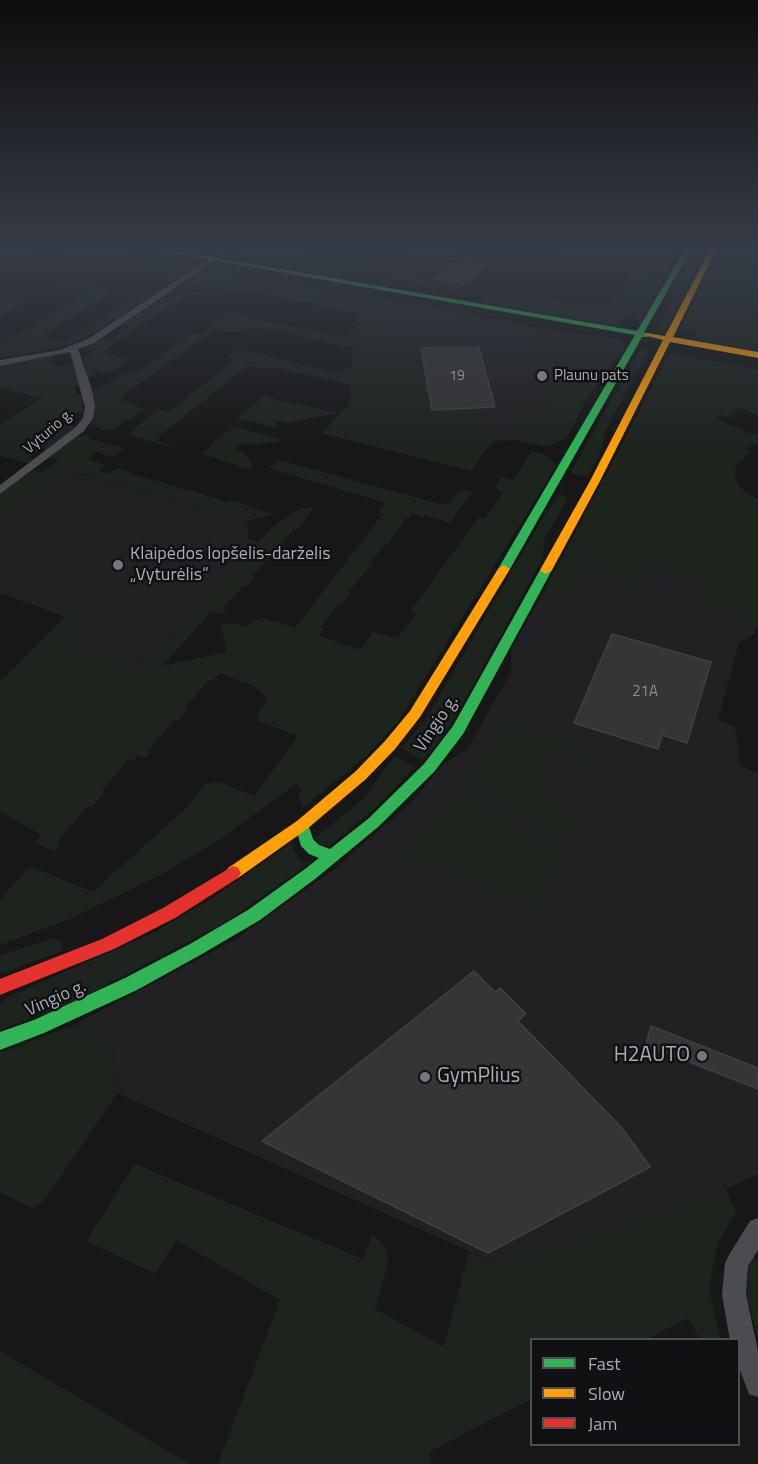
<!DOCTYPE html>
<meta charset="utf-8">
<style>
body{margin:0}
#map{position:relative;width:758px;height:1464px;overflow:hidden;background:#171717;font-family:"Titillium Web",sans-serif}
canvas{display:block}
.legend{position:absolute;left:530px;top:1338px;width:210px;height:108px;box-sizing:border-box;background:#111113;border:2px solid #4d4f55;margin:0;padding:8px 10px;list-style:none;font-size:18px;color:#a8adb8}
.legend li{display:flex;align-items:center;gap:12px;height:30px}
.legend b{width:30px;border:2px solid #4d4f55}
</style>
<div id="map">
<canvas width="758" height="1464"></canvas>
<ul class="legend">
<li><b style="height:8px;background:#30b455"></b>Fast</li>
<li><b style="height:8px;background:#ff9f0a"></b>Slow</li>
<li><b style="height:8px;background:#e5322d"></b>Jam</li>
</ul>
</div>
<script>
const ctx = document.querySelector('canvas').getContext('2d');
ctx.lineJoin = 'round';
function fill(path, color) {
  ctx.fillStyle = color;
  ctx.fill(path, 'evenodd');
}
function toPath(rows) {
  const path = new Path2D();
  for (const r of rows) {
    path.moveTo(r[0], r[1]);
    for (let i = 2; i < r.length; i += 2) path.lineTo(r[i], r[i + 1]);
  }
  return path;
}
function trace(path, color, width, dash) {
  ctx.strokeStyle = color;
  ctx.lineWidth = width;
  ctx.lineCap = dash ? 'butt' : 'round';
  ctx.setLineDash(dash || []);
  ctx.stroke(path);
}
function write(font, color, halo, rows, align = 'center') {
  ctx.font = font + ' "Titillium Web",sans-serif';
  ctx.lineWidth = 5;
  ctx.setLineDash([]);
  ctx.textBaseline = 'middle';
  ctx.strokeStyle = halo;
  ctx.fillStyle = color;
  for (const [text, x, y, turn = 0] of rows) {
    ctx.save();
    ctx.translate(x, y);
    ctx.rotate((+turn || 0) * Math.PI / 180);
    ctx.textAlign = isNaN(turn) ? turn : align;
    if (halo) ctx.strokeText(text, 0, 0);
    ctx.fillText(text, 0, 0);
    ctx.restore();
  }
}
fill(toPath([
 [505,246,683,246,667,272,668,274],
 [400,301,554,331,614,338,623,343,625,351,614,361,589,395,567,437,547,447,517,440,493,441,490,430,482,429,458,410,432,410,421,348,453,347,367,329,392,305],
 [66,470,247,521,249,539,258,542,152,658,131,665,69,641,92,620,0,588,0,520],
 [575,536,758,584,758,625,753,635,739,643,718,720,735,727,740,766,758,773,758,1174,726,1189,495,1263,117,1093,112,1049,90,1027,72,1026,233,941,332,871,411,803,444,763,467,749,511,672,511,650]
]), '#212123');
fill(toPath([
 [0,246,51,246,30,257,23,256,0,262],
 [58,246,112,246,190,260,185,264,196,266,176,279,170,280,166,279,170,276,113,264,101,266,47,253],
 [241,246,286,246,401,268,412,258,401,256,409,248,397,246,465,246,499,254,450,256,439,268,417,264,409,271,467,284,457,291,347,272,323,275,236,259,240,256,229,254],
 [696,246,709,246,665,331,657,329,672,300,670,294],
 [721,246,758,246,758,352,693,340,696,331,680,330],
 [27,261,30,262,19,270,117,289,42,337,64,342,145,291,154,293,100,329,70,344,42,351,0,358,0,344,83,294,83,291,58,286,60,283,0,270,0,265,12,267],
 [215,269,334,291,337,288,398,302,392,305,368,329,453,345,454,347,422,348,432,410,478,407,482,429,490,430,493,441,471,471,321,433,350,404,351,385,280,369,265,367,263,369,247,366,158,437,160,438,157,441,173,446,171,447,128,435,157,409,169,412,232,362,229,355,238,349,330,371,342,373,352,365,353,348,254,326,245,333,213,331,122,396,121,400,144,409,129,421,125,420,116,428,118,429,116,430,102,430,90,423,95,409,92,392,131,370,139,371,191,334,202,333,230,313,338,336,344,336,351,329,354,331,360,324,355,321,359,313,253,292,242,294,187,282,201,272,209,273],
 [631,270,647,271,664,279,640,322,629,314,617,327,482,302,486,296,491,296,497,290,595,307,609,306],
 [191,290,205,294,204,296,191,293,186,295,107,348,104,353,129,359,110,374,95,371,96,375,88,379,83,358,90,357,93,351,84,350,85,349,101,339,110,340,129,327,121,324,155,302,163,304,175,295],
 [0,294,22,299,28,301,0,317],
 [463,316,552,332,558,333,543,353,536,354,532,353,543,339,532,337,535,333,459,319],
 [570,337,606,344,583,379,573,375,570,371,571,356,565,343],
 [641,348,649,350,606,430,600,453,588,477,570,473],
 [670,353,758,369,758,416,741,408,730,414,733,415,730,418,721,415,716,418,732,426,746,430,744,432,758,435,758,443,746,449,752,452,736,465,735,478,739,487,758,500,758,625,697,607,705,583,647,568,641,578,646,580,639,592,630,589,633,581,586,568,574,596,565,589,556,604,547,597,545,590],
 [54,356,50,360,53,366,74,364,79,385,74,387,77,395,81,395,84,413,72,413,65,424,76,427,46,450,41,449,30,457,34,459,28,463,0,456,0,425,42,398,0,388,0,365],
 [538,378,567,383,583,387,588,392,589,395,567,437,562,440,545,442,529,440,513,432,507,412,548,411],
 [264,395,275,398,274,399,338,413,286,423,275,420,277,428,238,418],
 [238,428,283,440,255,445,242,443,235,449,245,453,253,466,251,470,202,454,225,432],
 [85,435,90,436,88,438,124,448,114,457,97,452,88,459,105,465,99,471,109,474,116,468,130,472,129,474,169,484,168,485,185,490,187,489,226,502,228,500,250,506,249,508,276,514,247,521,67,470,0,520,0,494,33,470,41,473,58,459,48,458,76,437],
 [531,452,542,453,550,458,556,466,397,723,368,754,303,808,298,796,302,790,296,784,219,840,164,873,70,919,0,945,0,900,30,866,93,892,188,806,205,784,219,782,254,796,298,736,258,721,256,716,268,699,254,686,220,673,212,681,209,680,186,707,189,708,178,721,175,720,148,750,151,752,147,758,138,755,133,761,129,759,102,791,105,792,92,807,88,806,57,842,60,844,54,851,35,843,41,835,0,811,0,681,66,617,0,593,0,588,93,620,69,641,132,665,152,658,271,528,300,508,314,507,297,530,294,529,272,557,270,557,253,575,255,577,246,587,243,586,223,608,226,610,222,614,211,612,163,666,226,652,222,624,238,623,243,627,262,618,295,628,383,514,379,512,386,503,268,468,279,460,440,504,448,504,456,493,463,490,473,491,450,523,425,515,422,517,412,514,409,518,406,518,388,545,385,544,371,562,373,564,348,592,350,594,342,605,339,604,321,627,324,628,319,636,360,650,373,632,397,638,417,613,412,609,479,517,485,519,503,493,495,488,501,477,513,480],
 [559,494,568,498,544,540,543,558,456,716,437,744,422,760,401,748,426,719,542,519],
 [545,639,553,639,528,689,520,687],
 [503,721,596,748,591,765,553,754,541,797,576,810,565,843,465,782,488,748],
 [395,755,415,767,374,809,329,846,321,845,315,838,363,799],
 [459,788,562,851,542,908,393,856,423,828],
 [291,843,299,860,310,863,226,922,77,1000,0,1030,0,1003,8,997,151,934,211,899],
 [53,938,62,943,64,950,0,974,0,955],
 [72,1026,90,1027,112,1049,117,1093,45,1200,32,1208,0,1192,0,1053],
 [135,1164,363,1259,372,1235,386,1247,388,1264,375,1309,444,1347,469,1252,495,1263,726,1189,736,1212,717,1244,709,1287,720,1339,700,1339,688,1318,647,1339,532,1340,531,1399,429,1452,432,1464,218,1464,280,1300,176,1240,156,1274,86,1241],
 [749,1258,758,1259,758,1336,747,1301],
 [0,1351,190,1464,0,1464]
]), '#1d241e');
const building = toPath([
 [464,258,488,262,467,284,435,279,452,263,458,264,464,258],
 [479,347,495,407,432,410,421,348,479,347],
 [612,634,711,662,687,743,662,735,658,749,574,723,612,634],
 [474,971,495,992,500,988,526,1014,518,1021,622,1128,650,1167,488,1253,262,1141,474,971],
 [651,1026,758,1068,758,1089,646,1045,651,1026]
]);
fill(building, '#353536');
trace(building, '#3f4043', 1.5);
fill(toPath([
 [228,246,237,246,94,343,78,349,92,390,95,407,93,418,84,431,0,494,0,485,76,427,83,418,85,407,70,352,0,366,0,360,60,350,88,339,228,246],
 [758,1218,758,1250,748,1266,746,1295,758,1351,758,1397,749,1394,738,1365,738,1340,730,1340,722,1295,725,1263,729,1255,750,1221,758,1218]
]), '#4b4c50');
fill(toPath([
 [133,246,148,246,637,331,687,246,693,246,644,332,651,335,647,337,642,337,510,569,504,573,498,569,635,335,133,246],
 [546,566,552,570,463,734,434,772,378,827,315,879,260,920,202,954,137,990,44,1033,0,1050,0,1032,34,1020,125,978,190,944,248,910,305,869,319,858,309,854,301,846,295,825,297,821,302,819,307,821,313,839,319,845,330,849,368,819,424,764,453,726,540,570,546,566]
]), '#30b455');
fill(toPath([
 [712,246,718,246,673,337,758,352,758,358,670,342,600,481,552,570,546,574,542,572,540,570,590,481,663,340,643,335,647,333,665,336,712,246],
 [504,565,510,569,420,717,395,749,366,779,307,829,238,878,233,880,228,878,225,873,228,868,297,821,356,771,385,741,410,711,498,569,504,565]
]), '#ff9f0a');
fill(toPath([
 [233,866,238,868,241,873,238,878,175,918,114,949,0,995,0,979,102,939,163,908,233,866]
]), '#e5322d');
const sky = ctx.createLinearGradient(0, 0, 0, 451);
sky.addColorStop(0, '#0d0d0d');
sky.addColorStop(0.55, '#363c47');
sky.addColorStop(1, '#363c4700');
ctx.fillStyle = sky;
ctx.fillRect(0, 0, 758, 451);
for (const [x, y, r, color] of [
 [542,376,6,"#757880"],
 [118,565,6,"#757880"],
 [702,1056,6,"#757880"],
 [425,1077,6,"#757880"]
]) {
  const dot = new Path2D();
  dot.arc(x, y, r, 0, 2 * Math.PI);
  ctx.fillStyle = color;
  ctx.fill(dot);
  trace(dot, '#111113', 2);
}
write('14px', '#8b8f98', null, [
 ["19",457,377]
]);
write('15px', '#a8adb8', '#111113', [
 ["Plaunu pats",554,376]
], 'left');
write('15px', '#a8adb8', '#111113', [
 ["Vyturio g.",49,432,-41]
]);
write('15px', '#8b8f98', null, [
 ["21A",645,692]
]);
write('18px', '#a8adb8', '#111113', [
 ["Klaipėdos lopšelis-darželis",130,555],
 ["„Vyturėlis“",130,576]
], 'left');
write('18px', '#a8adb8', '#111113', [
 ["Vingio g.",437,724,-56],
 ["Vingio g.",56,999,-24]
]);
write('21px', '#a8adb8', '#111113', [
 ["H2AUTO",690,1056],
 ["GymPlius",437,1077,"left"]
], 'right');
</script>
